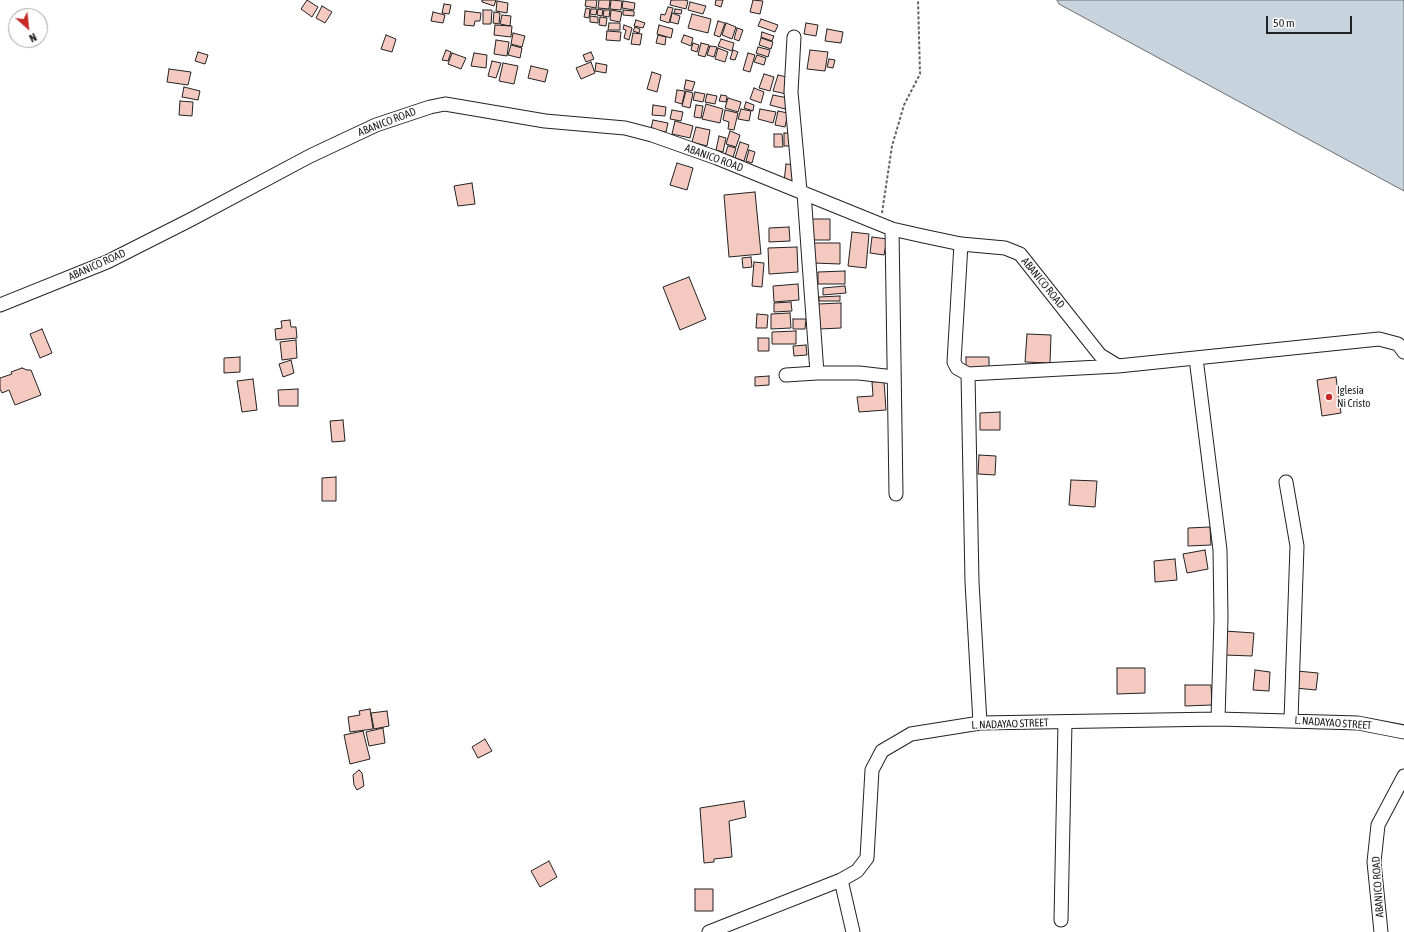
<!DOCTYPE html>
<style>
body{margin:0}
#map{position:relative;width:1404px;height:932px;overflow:hidden;background:#fff;font-family:"Asap Condensed",sans-serif}
canvas{display:block}
.north{position:absolute;left:8px;top:8px;width:40px;height:40px;box-sizing:border-box;background:#fff;border:1px solid #a7a7a7;border-radius:50%;rotate:153deg;font-size:11px;font-weight:700;line-height:16px;text-align:center;color:#222}
.north::after{content:'';display:block;margin:auto;width:14px;height:18px;background:#c62828;clip-path:polygon(50% 0,100% 100%,50% 72%,0 100%)}
.scale{position:absolute;left:1266px;top:16px;width:86px;height:18px;box-sizing:border-box;border:2px solid #222;border-top:0;padding-left:5px;font-size:12px;line-height:14px;white-space:nowrap;color:#222;-webkit-text-stroke:3px #fff;paint-order:stroke}
</style>
<div id="map">
<canvas width="1404" height="932"></canvas>
<div class="north">N</div>
<div class="scale">50 m</div>
</div>
<script>
const ctx = document.querySelector('canvas').getContext('2d');
ctx.lineJoin = 'round';
function fill(path, color) {
  ctx.fillStyle = color;
  ctx.fill(path, 'evenodd');
}
function toPath(rows) {
  const path = new Path2D();
  for (const r of rows) {
    path.moveTo(r[0], r[1]);
    for (let i = 2; i < r.length; i += 2) path.lineTo(r[i], r[i + 1]);
  }
  return path;
}
function trace(path, color, width, dash) {
  ctx.strokeStyle = color;
  ctx.lineWidth = width;
  ctx.lineCap = dash ? 'butt' : 'round';
  ctx.setLineDash(dash || []);
  ctx.stroke(path);
}
function write(font, color, halo, rows, align = 'center') {
  ctx.font = font + ' "Asap Condensed",sans-serif';
  ctx.lineWidth = 3;
  ctx.setLineDash([]);
  ctx.textBaseline = 'middle';
  ctx.strokeStyle = halo;
  ctx.fillStyle = color;
  for (const [text, x, y, turn = 0] of rows) {
    ctx.save();
    ctx.translate(x, y);
    ctx.rotate((+turn || 0) * Math.PI / 180);
    ctx.textAlign = isNaN(turn) ? turn : align;
    if (halo) ctx.strokeText(text, 0, 0);
    ctx.fillText(text, 0, 0);
    ctx.restore();
  }
}
const water = toPath([
 [1057,0,1404,0,1404,191,1059,4,1057,0]
]);
fill(water, '#c7d3dd');
trace(water, '#6f6f6f', 1);
const building = toPath([
 [307,0,318,7,312,17,301,9,307,0],
 [482,0,496,0,494,6,482,2,482,0],
 [586,0,597,0,596,8,585,6,586,0],
 [599,0,610,0,609,9,598,8,599,0],
 [611,0,622,1,621,10,610,9,611,0],
 [671,0,685,0,688,1,686,9,670,5,671,0],
 [716,0,723,0,721,7,715,5,716,0],
 [753,0,763,1,760,14,750,12,753,0],
 [497,1,508,3,507,13,496,11,497,1],
 [623,1,635,3,634,10,622,8,623,1],
 [690,2,706,6,703,14,688,10,690,2],
 [444,4,451,5,449,14,442,13,444,4],
 [322,6,332,12,325,23,316,18,322,6],
 [668,7,673,8,669,23,660,20,661,14,665,15,668,7],
 [586,8,590,9,589,18,584,17,586,8],
 [591,9,597,9,596,15,590,14,591,9],
 [598,9,603,10,602,16,597,15,598,9],
 [675,9,682,10,681,14,674,13,675,9],
 [483,10,492,10,491,24,483,24,483,10],
 [604,10,610,10,609,17,603,16,604,10],
 [611,10,622,12,620,22,610,20,611,10],
 [623,10,634,11,634,16,623,15,623,10],
 [465,11,481,13,480,21,475,21,474,26,464,25,465,11],
 [433,12,445,15,443,23,431,21,433,12],
 [494,12,500,13,499,24,493,23,494,12],
 [672,13,680,16,678,24,670,22,672,13],
 [692,14,711,19,708,33,688,28,692,14],
 [502,15,511,16,510,26,500,24,502,15],
 [590,16,598,17,598,23,590,22,590,16],
 [600,17,607,18,606,26,599,25,600,17],
 [761,19,778,25,775,32,758,26,761,19],
 [636,20,645,23,643,28,634,26,636,20],
 [718,21,725,23,720,37,714,35,718,21],
 [609,23,620,23,620,30,608,30,609,23],
 [726,23,736,27,732,39,722,35,726,23],
 [806,23,818,25,816,36,804,34,806,23],
 [495,25,512,26,511,37,494,35,495,25],
 [624,25,632,28,629,40,624,38,626,30,623,29,624,25],
 [659,25,673,29,671,38,657,34,659,25],
 [635,27,640,29,639,33,633,31,635,27],
 [737,28,743,30,739,41,734,39,737,28],
 [827,29,843,32,841,43,825,41,827,29],
 [607,31,621,32,620,41,606,40,607,31],
 [762,32,774,36,772,41,761,37,762,32],
 [513,33,525,36,522,47,511,44,513,33],
 [633,33,642,34,640,45,631,44,633,33],
 [386,35,396,39,392,52,381,49,386,35],
 [658,35,666,37,665,45,656,43,658,35],
 [684,35,693,38,691,46,681,42,684,35],
 [761,38,773,42,771,49,759,45,761,38],
 [721,39,734,43,732,51,718,46,721,39],
 [496,40,509,42,507,56,494,54,496,40],
 [693,43,699,45,697,52,691,50,693,43],
 [701,43,709,45,705,57,698,55,701,43],
 [511,45,522,48,520,58,508,55,511,45],
 [710,46,717,47,714,57,707,55,710,46],
 [758,47,770,50,768,57,756,53,758,47],
 [718,48,728,52,725,62,715,59,718,48],
 [446,50,451,52,448,61,442,60,446,50],
 [733,50,738,52,735,60,730,59,733,50],
 [810,50,828,52,825,71,807,69,810,50],
 [198,52,208,55,205,64,195,61,198,52],
 [591,52,594,59,586,62,583,55,591,52],
 [452,53,466,58,461,69,448,64,452,53],
 [474,53,487,55,486,68,471,66,474,53],
 [748,53,755,55,750,72,743,70,748,53],
 [757,55,766,58,764,65,754,62,757,55],
 [829,59,835,60,833,68,827,67,829,59],
 [492,61,501,63,496,78,488,76,492,61],
 [591,62,595,73,581,79,576,68,591,62],
 [503,63,518,66,514,84,499,81,503,63],
 [596,63,607,65,606,73,595,71,596,63],
 [531,66,548,70,545,82,528,78,531,66],
 [169,69,191,72,188,85,167,82,169,69],
 [652,72,661,75,657,92,647,89,652,72],
 [764,74,774,77,770,91,759,88,764,74],
 [778,75,791,78,786,94,773,91,778,75],
 [686,80,695,82,692,91,684,89,686,80],
 [184,87,200,91,198,100,182,97,184,87],
 [754,88,764,92,761,103,750,99,754,88],
 [677,90,685,91,682,104,675,102,677,90],
 [686,91,693,93,690,108,682,106,686,91],
 [695,92,705,94,703,102,693,100,695,92],
 [707,94,717,96,715,104,705,102,707,94],
 [721,95,727,96,726,102,719,101,721,95],
 [773,95,788,98,785,109,770,105,773,95],
 [728,98,741,102,738,112,725,108,728,98],
 [180,101,193,102,192,116,179,115,180,101],
 [746,102,754,105,753,111,744,108,746,102],
 [706,104,723,109,720,123,702,119,706,104],
 [653,105,666,107,665,116,652,115,653,105],
 [696,105,703,106,701,118,694,117,696,105],
 [741,109,751,111,749,121,738,119,741,109],
 [760,109,776,112,773,123,758,119,760,109],
 [672,110,683,112,681,121,670,119,672,110],
 [725,110,738,113,734,130,728,129,729,122,723,120,725,110],
 [778,111,788,113,785,127,775,125,778,111],
 [653,120,668,123,666,132,651,129,653,120],
 [675,121,693,126,690,138,672,134,675,121],
 [696,127,710,130,707,146,692,142,696,127],
 [730,131,740,135,736,147,726,144,730,131],
 [784,133,791,133,791,146,784,146,784,133],
 [774,134,782,134,783,147,774,147,774,134],
 [719,136,726,138,723,152,716,150,719,136],
 [740,142,749,145,744,161,735,158,740,142],
 [728,146,736,148,733,157,725,155,728,146],
 [749,150,755,152,752,163,746,161,749,150],
 [677,163,693,168,687,190,670,185,677,163],
 [786,164,796,165,794,183,784,182,786,164],
 [472,183,475,204,458,206,454,186,472,183],
 [755,192,761,254,729,257,724,195,755,192],
 [812,219,830,219,830,240,812,240,812,219],
 [789,227,790,241,769,242,769,228,789,227],
 [852,232,869,234,866,268,848,266,852,232],
 [872,237,887,239,884,255,870,253,872,237],
 [813,243,840,243,840,264,813,263,813,243],
 [797,247,798,272,769,274,768,248,797,247],
 [751,257,752,267,743,268,742,258,751,257],
 [754,262,764,263,762,287,752,286,754,262],
 [845,271,845,284,818,284,818,272,845,271],
 [689,277,706,319,680,330,663,287,689,277],
 [798,284,799,300,774,302,773,286,798,284],
 [845,286,846,293,823,295,823,288,845,286],
 [840,296,840,301,819,301,819,297,840,296],
 [791,302,792,311,774,312,774,303,791,302],
 [841,303,841,328,819,329,818,304,841,303],
 [790,313,791,328,771,329,771,314,790,313],
 [757,314,768,315,767,328,756,328,757,314],
 [793,319,806,319,805,329,793,329,793,319],
 [290,320,291,327,296,327,297,338,276,340,275,329,282,328,281,321,290,320],
 [42,329,52,353,40,358,30,334,42,329],
 [796,331,796,344,772,344,772,332,796,331],
 [1027,334,1051,335,1050,363,1025,362,1027,334],
 [758,338,769,338,769,351,758,351,758,338],
 [296,340,297,358,282,360,280,342,296,340],
 [806,345,807,355,794,356,793,346,806,345],
 [240,357,240,372,224,373,224,358,240,357],
 [966,357,989,357,989,369,966,369,966,357],
 [291,360,294,373,283,377,279,364,291,360],
 [22,368,27,370,31,370,41,395,15,405,9,390,2,393,0,389,0,378,12,374,11,372,22,368],
 [769,376,769,385,755,386,755,377,769,376],
 [1336,377,1341,413,1322,416,1317,380,1336,377],
 [253,379,257,410,242,412,237,381,253,379],
 [884,381,886,410,859,412,857,397,873,396,872,382,884,381],
 [298,389,298,406,279,406,278,390,298,389],
 [1000,412,1000,430,980,430,980,413,1000,412],
 [343,420,345,441,332,442,330,421,343,420],
 [979,455,996,456,995,475,978,474,979,455],
 [336,477,336,501,322,501,322,478,336,477],
 [1071,480,1097,481,1095,507,1069,505,1071,480],
 [1210,527,1211,545,1188,546,1188,528,1210,527],
 [1205,550,1208,569,1187,573,1183,554,1205,550],
 [1175,559,1177,580,1155,582,1154,561,1175,559],
 [1225,631,1254,633,1252,656,1224,655,1225,631],
 [1117,668,1145,668,1145,693,1117,694,1117,668],
 [1255,670,1270,672,1269,691,1253,690,1255,670],
 [1297,671,1318,673,1316,690,1295,688,1297,671],
 [1185,685,1211,685,1212,705,1185,706,1185,685],
 [370,709,373,729,350,732,348,717,360,715,359,711,370,709],
 [387,711,389,726,374,729,371,713,387,711],
 [383,728,385,743,369,746,366,732,383,728],
 [363,731,370,759,350,764,344,735,363,731],
 [485,739,492,751,478,758,472,747,485,739],
 [359,770,362,773,364,786,357,790,354,785,353,775,359,770],
 [744,801,746,817,729,821,732,857,714,859,714,862,704,863,700,808,744,801],
 [549,861,557,877,540,887,531,871,549,861],
 [695,889,713,889,713,911,695,911,695,889]
]);
fill(building, '#f3c9c0');
trace(building, '#222', 1);
const minor = toPath([
 [794,37,791,92,800,191],
 [804,193,817,373],
 [892,229,896,494],
 [961,244,954,362,957,368,968,374,1118,366],
 [0,305,107,262,190,220,310,156,376,125,430,107,445,104,545,121,625,128,652,135,717,158,892,229,923,236,961,244,1005,248,1020,254,1100,355,1118,366,1379,339,1398,344,1404,352],
 [1196,358,1220,550,1221,618,1218,719],
 [968,374,972,582,980,723],
 [786,375,817,373,859,373,894,377],
 [1286,482,1297,546,1291,720],
 [841,880,853,932],
 [1061,920,1065,722],
 [709,932,841,880,857,871,867,858,872,770,882,751,911,734,980,723,1218,719,1358,723,1404,732],
 [1381,932,1374,862,1378,825,1404,776]
]);
trace(minor, '#222', 15);
trace(toPath([
 [882,213,892,146,904,105,920,74,918,0]
]), '#646464', 2, [3, 2]);
trace(minor, '#fff', 13);
for (const [x, y, r, color] of [
 [1329,397,4,"#c62828"]
]) {
  const dot = new Path2D();
  dot.arc(x, y, r, 0, 2 * Math.PI);
  ctx.fillStyle = color;
  ctx.fill(dot);
  trace(dot, '#fff', 1.5);
}
write('11px', '#222', '#fff', [
 ["ABANICO ROAD",387,122,-21],
 ["ABANICO ROAD",714,158,20],
 ["ABANICO ROAD",97,265,-24],
 ["ABANICO ROAD",1043,283,51],
 ["L. NADAYAO STREET",1333,723,4],
 ["L. NADAYAO STREET",1010,724,-2],
 ["ABANICO ROAD",1378,887,-94]
]);
write('11px', '#222', '#fff', [
 ["Iglesia",1337,391],
 ["Ni Cristo",1337,404]
], 'left');
</script>
